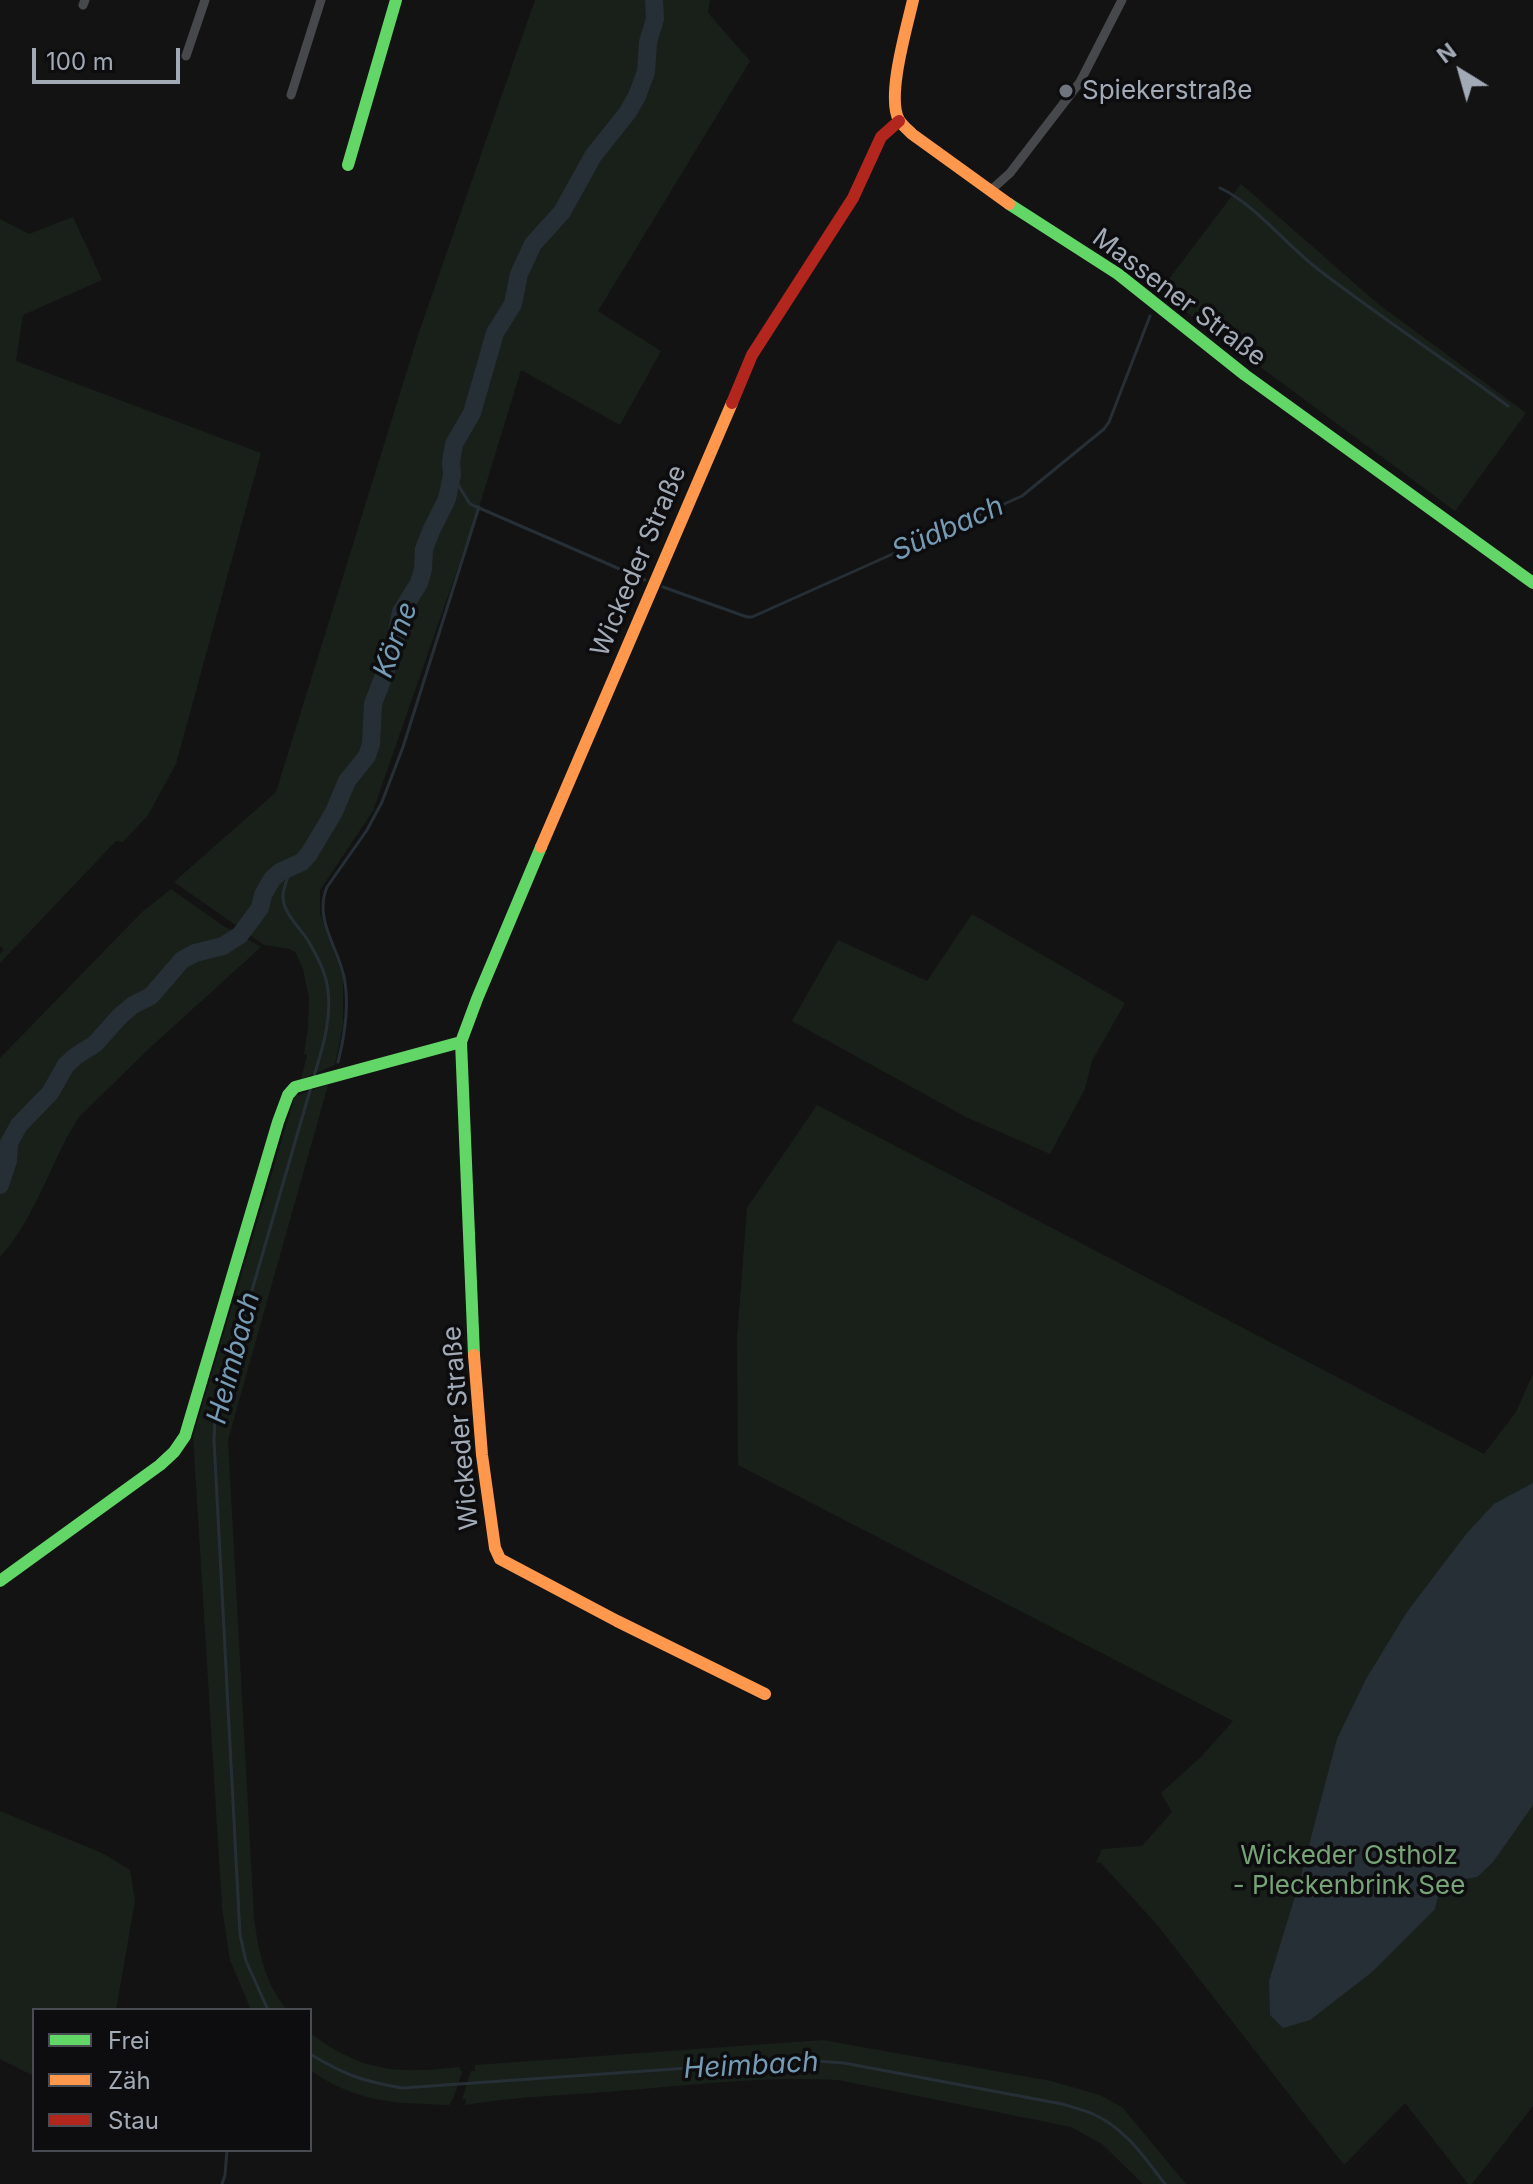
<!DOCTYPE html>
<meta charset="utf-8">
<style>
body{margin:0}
#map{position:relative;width:1533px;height:2184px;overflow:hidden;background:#131313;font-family:Inter,sans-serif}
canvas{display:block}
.legend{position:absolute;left:32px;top:2008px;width:280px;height:144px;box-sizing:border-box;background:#0d0d0f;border:2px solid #494c52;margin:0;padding:10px 14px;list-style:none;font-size:24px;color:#a2aab6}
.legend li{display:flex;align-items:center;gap:16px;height:40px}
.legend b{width:40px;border:2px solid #494c52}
.north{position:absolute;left:1421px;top:32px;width:80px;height:80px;-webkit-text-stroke:6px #0d0d0f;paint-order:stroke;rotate:323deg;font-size:22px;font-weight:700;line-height:32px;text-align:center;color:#a2aab6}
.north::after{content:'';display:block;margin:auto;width:28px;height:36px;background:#a2aab6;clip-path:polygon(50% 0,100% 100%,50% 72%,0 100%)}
.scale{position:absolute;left:32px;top:48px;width:148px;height:36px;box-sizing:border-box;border:4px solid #a2aab6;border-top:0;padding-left:10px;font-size:24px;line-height:28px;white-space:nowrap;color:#a2aab6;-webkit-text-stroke:6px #0d0d0f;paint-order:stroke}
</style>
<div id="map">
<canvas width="1533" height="2184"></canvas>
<ul class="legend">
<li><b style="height:10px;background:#63d668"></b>Frei</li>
<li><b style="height:10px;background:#ff974d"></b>Zäh</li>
<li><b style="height:10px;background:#b3261e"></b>Stau</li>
</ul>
<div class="north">N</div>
<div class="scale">100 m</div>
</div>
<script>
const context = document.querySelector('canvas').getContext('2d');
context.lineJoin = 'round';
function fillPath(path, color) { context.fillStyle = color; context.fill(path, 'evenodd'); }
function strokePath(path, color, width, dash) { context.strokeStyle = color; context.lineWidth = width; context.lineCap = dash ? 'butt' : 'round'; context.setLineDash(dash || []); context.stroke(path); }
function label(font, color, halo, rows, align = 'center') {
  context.font = font + ' Inter,sans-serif'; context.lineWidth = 7; context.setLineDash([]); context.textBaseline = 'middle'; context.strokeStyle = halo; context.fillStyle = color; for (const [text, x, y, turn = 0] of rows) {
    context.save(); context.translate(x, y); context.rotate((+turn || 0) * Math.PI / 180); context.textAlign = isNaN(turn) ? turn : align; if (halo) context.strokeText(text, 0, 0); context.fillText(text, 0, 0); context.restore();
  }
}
const green = new Path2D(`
 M 535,0 L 710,0 L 708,13 L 750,61 L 598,311 L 661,351 L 620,425 L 521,370 L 479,507 L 373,811 L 320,890 L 320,913 L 343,978 L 343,1025 L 335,1065 L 301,1079 L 307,1055 L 304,1054 L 308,1028 L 309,998 L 303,969 L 296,953 L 290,949 L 264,945 L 174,882 L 276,792 L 419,332 Z
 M 1241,184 L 1377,303 L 1526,413 L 1455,511 L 1159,292 Z
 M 73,217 L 102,280 L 23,315 L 16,361 L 261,453 L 176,764 L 148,815 L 123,842 L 116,841 L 0,963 L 0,954 L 4,950 L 0,946 L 0,219 L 29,234 Z
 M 171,889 L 222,925 L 261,947 L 153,1045 L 79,1117 C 50,1162 37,1216 0,1257 L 0,1058 L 142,912 Z
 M 972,914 L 1125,1003 L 1092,1061 L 1085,1089 L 1050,1154 L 966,1117 L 792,1021 L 838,940 L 927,981 Z
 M 328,1085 L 228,1440 L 254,1917 C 258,1950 265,1984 287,2010 L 251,2010 L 230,1960 L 222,1907 L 193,1436 L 295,1096 Z
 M 817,1105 L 1484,1454 L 1516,1412 L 1533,1374 L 1533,2106 L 1472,2184 L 1468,2184 L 1405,2103 L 1344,2165 L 1158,1926 L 1101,1863 L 1096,1862 L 1102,1849 L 1142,1846 L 1172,1812 L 1161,1793 L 1201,1757 L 1233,1721 L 738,1465 L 737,1338 L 747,1208 Z
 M 0,1811 L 102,1853 L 130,1870 L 135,1901 L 116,2010 L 34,2010 L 34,2076 L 0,2059 Z
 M 310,2033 C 363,2072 395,2074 459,2067 L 462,2072 L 453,2099 L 449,2105 C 394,2103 357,2103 310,2070 Z
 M 823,2040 L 1051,2081 L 1100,2095 L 1122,2107 L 1186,2184 L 1143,2184 L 1102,2144 L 1071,2127 L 838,2080 C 769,2076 699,2084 630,2090 C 575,2095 519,2096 465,2105 L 466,2099 L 462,2099 L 471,2071 L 475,2071 L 475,2065 Z`);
const water = new Path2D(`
 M 1533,1483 L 1533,1805 L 1493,1862 L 1477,1877 L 1445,1882 L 1440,1887 L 1435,1909 L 1372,1972 L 1310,2020 L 1283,2028 L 1270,2015 L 1269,1981 L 1298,1887 L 1337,1739 L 1366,1679 L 1407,1612 L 1467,1533 L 1494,1504 Z`);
const stream = new Path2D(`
 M 1220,188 C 1255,204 1287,246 1319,270 C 1380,317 1446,360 1508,406
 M 452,475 L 470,504 L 645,580
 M 663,587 L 747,617 L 752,617 L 1022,496 L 1104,429 L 1109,422 L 1150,316
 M 292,866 C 289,876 283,887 283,896 C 282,911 299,927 307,939 C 315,952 324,969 327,984 C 333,1015 323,1047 314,1076
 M 338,1062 C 345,1035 349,1009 345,982 C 340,949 313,921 327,887 L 367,830 L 382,802 L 403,747 L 479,507
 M 268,2010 L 246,1961 L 240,1935 L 214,1440 L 215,1418 L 311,1087
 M 310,2054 C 345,2075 362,2081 402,2088 L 803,2060 L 844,2063 L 1062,2104 C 1072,2107 1083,2110 1093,2114 C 1125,2128 1144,2157 1165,2184
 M 222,2184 L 225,2175 L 227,2150`);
const river = new Path2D(`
 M 0,1185 L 8,1161 L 9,1143 L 19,1125 L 50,1093 L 66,1065 L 76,1056 L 95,1044 L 120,1016 L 133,1005 L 151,996 L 182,960 L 195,953 L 223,946 L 240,935 L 260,908 L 263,895 L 272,879 L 280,872 L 302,862 L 309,854 L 334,812 L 347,781 L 367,756 L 371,744 L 373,704 L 393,652 L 401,612 L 419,583 L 423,569 L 424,549 L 431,531 L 447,499 L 452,475 L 451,462 L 454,444 L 472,413 L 495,333 L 513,304 L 519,274 L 533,244 L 562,212 L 593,156 L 628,112 L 637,96 L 646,72 L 648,42 L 655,19 L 654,0`);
const street = new Path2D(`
 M 83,5 L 85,0
 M 186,56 L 205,0
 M 291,95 L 321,0
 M 990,191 L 1010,173 L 1080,82 L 1122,0`);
const fast = new Path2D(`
 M 348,165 L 396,0
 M 1009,204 L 1118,274 L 1245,375 L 1533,583
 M 474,1355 L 461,1042 L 477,999 L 541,847
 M 0,1581 L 160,1465 L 174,1452 L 185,1436 L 278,1122 L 288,1095 L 295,1087 L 461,1042`);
const slow = new Path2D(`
 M 913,0 C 907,27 886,97 899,120 C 902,125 908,130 912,134 L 1009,204
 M 541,847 L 732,403
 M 474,1355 L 482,1455 L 495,1548 L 500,1559 L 617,1621 L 765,1694`);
const jam = new Path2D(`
 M 732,403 L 752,355 L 853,198 L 881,137 L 899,121`);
const markers = [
 [1066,91,8,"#70757d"]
];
const poiNames = [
 ["Spiekerstraße",1082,91]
];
const streetNames = [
 ["Massener Straße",1179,298,37],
 ["Wickeder Straße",639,561,-67],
 ["Wickeder Straße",461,1428,-95]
];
const parkNames = [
 ["Wickeder Ostholz",1349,1856],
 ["- Pleckenbrink See",1349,1886]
];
const waterNames = [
 ["Südbach",948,529,-24],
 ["Körne",396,640,-70],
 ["Heimbach",234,1358,-75],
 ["Heimbach",751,2066,-3]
];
fillPath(green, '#19201a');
fillPath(water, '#262f36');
strokePath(stream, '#262f36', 3);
strokePath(river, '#262f36', 18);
strokePath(street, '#47484c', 9);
strokePath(fast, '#63d668', 12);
strokePath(slow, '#ff974d', 12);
strokePath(jam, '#b3261e', 12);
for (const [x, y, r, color] of markers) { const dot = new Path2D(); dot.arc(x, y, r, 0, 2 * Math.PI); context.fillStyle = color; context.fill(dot); strokePath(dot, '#0d0d0f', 3); }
label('26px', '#a2aab6', '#0d0d0f', poiNames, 'left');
label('26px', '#a2aab6', '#0d0d0f', streetNames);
label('26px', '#78a378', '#0d0d0f', parkNames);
label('italic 28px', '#769bb5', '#0d0d0f', waterNames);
</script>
